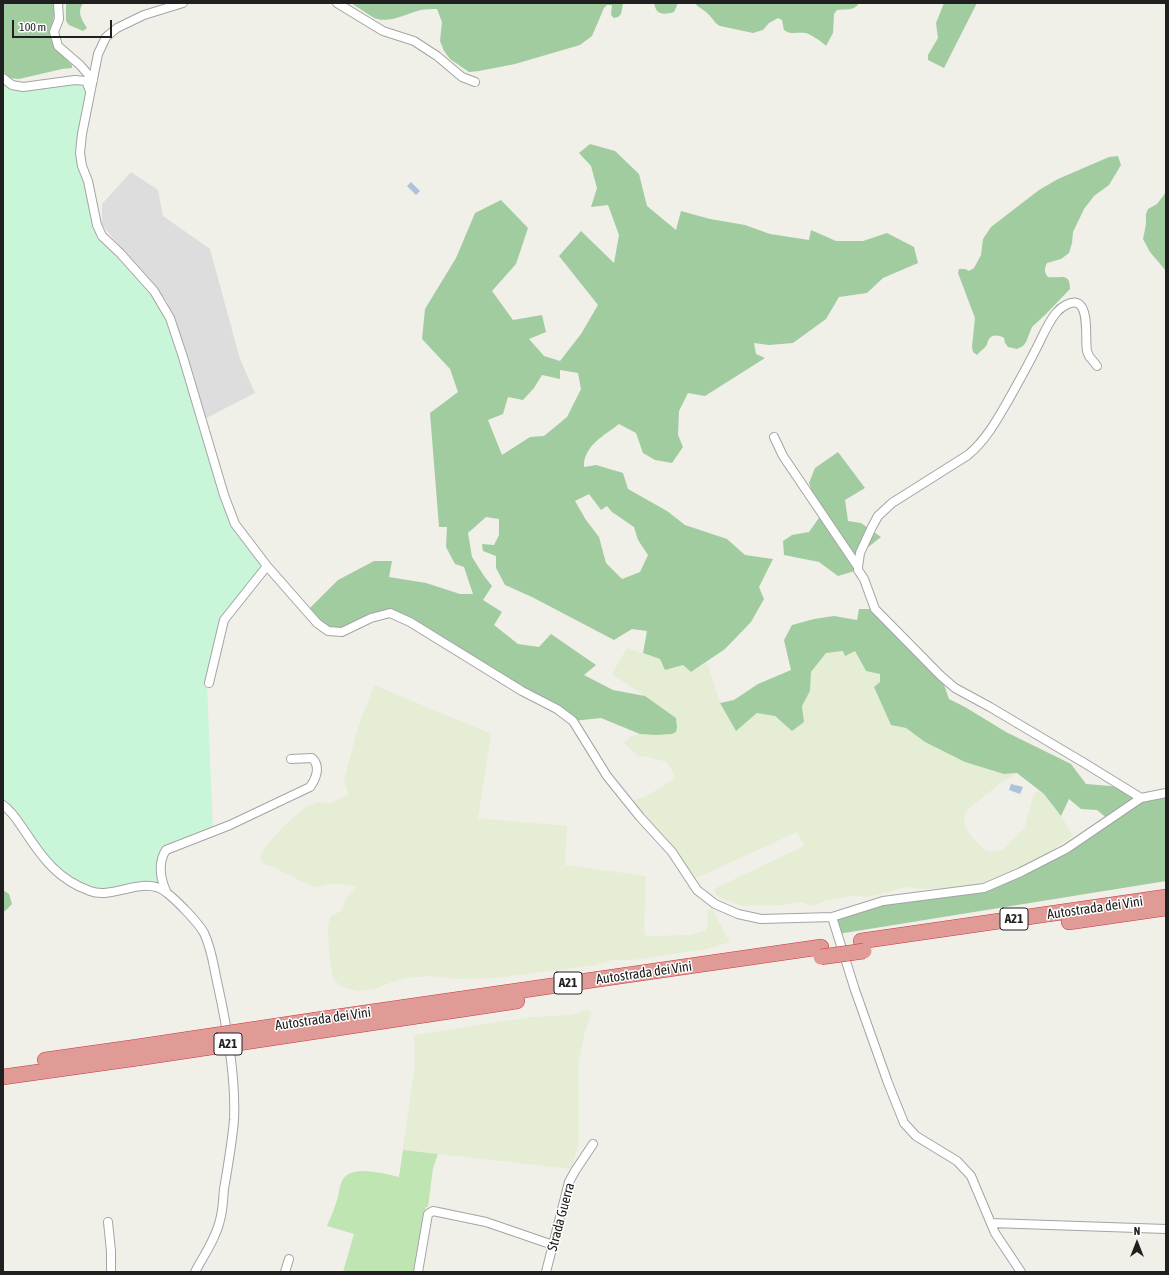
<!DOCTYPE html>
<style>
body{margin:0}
#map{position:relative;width:1169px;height:1275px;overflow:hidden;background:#f0efe8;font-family:"Asap Condensed",sans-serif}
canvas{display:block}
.frame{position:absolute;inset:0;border:4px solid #202020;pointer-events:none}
.north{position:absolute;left:1117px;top:1223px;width:40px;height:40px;-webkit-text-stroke:3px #fff;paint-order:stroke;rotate:0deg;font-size:11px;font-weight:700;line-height:16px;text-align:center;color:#202020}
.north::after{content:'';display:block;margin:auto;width:14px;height:18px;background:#202020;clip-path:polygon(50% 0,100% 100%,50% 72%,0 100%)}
.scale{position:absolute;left:12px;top:20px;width:100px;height:18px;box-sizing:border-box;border:2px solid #202020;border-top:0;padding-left:5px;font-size:12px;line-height:14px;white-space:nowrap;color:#202020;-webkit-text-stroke:3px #fff;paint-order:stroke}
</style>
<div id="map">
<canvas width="1169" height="1275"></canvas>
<div class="frame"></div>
<div class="north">N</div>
<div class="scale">100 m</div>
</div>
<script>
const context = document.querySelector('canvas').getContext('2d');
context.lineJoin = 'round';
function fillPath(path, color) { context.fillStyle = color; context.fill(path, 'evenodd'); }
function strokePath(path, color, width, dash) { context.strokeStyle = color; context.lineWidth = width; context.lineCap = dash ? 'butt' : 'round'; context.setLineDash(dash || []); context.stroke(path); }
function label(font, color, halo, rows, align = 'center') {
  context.font = font + ' "Asap Condensed",sans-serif'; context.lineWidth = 3; context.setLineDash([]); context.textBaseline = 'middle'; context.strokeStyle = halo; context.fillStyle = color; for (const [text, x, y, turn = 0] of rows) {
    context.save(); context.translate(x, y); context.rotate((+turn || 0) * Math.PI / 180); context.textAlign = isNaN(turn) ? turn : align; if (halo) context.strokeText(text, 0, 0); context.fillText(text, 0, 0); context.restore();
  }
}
const residential = new Path2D(`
 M 131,172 L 158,190 L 163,216 L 210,249 L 240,359 L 255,393 L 183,430 L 136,338 L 168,303 L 102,225 L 102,204 Z`);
const farmland = new Path2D(`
 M 627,648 L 660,659 L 665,670 L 683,665 L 692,672 L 707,662 L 720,703 L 736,730 L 757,713 L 775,716 L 792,731 L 804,722 L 802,706 L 810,691 L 811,672 L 826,653 L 855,651 L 866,671 L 880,673 L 880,682 L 891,725 L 906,728 L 925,742 L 1004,774 L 1017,773 L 1002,782 L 967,810 L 964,820 L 965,825 L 970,835 L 985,850 L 991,852 L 1002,850 L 1024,829 L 1034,794 L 1037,791 L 1044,794 L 1061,816 L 1073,836 L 1031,864 L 998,879 L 981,884 L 953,887 L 925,889 L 905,887 L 890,892 L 866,897 L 856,895 L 825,901 L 811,906 L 802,902 L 797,902 L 783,905 L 743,906 L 718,897 L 714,889 L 804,846 L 797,832 L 696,878 L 662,835 L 632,801 L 647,796 L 669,782 L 673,779 L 674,774 L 667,762 L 648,757 L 638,756 L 624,743 L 630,737 L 640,734 L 656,735 L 672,734 L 676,732 L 677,727 L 676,718 L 612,674 Z
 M 374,685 L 491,734 L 478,818 L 567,826 L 565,865 L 646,876 L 644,933 L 647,936 L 652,936 L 690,935 L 705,931 L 708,924 L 707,911 L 711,908 L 730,942 L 707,949 L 632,960 L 613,960 L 595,965 L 496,978 L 457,979 L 430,976 L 408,978 L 395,981 L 377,988 L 358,991 L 342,987 L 333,979 L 329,953 L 328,927 L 330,917 L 341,911 L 347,897 L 357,887 L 334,883 L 317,887 L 299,880 L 273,867 L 265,865 L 260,858 L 265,847 L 287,823 L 305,808 L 309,805 L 320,802 L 330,803 L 334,802 L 348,794 L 344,780 L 358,727 Z
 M 587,1010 L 590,1011 L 591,1014 L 584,1035 L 578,1066 L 579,1099 L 579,1140 L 572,1169 L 403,1150 L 415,1063 L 414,1035 L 532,1017 L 573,1015 L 581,1011 Z`);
const grass = new Path2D(`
 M 403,1150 L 438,1154 L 433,1168 L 428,1207 L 426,1207 L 416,1272 L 343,1272 L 354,1234 L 327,1226 C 331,1217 335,1207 338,1197 C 339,1191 340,1184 343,1179 C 353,1164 385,1174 399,1177 Z`);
const forest = new Path2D(`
 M 3,3 L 54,3 C 56,10 54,15 53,22 C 49,46 56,49 72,65 L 72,68 L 62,69 L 19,79 L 9,78 L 3,71 Z
 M 66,3 L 83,3 C 77,12 81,19 87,28 L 83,31 L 69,25 L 66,21 Z
 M 351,3 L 624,3 L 623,4 L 621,14 L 618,17 L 614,18 L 611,15 L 612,5 L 607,5 L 604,8 L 592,36 L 580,45 L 515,64 L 479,71 L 469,72 L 450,59 L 444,51 L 440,41 L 442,22 L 437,9 C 432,9 426,9 421,10 C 405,14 390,24 374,18 Z
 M 654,3 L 678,3 L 674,12 C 663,15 656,15 654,3 Z
 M 695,3 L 859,3 C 855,11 845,9 837,10 L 834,14 L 833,33 L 826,46 C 824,43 809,33 805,33 C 797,32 790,35 784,30 L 782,20 L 778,18 L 769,23 L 763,30 L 753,33 L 720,26 C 714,23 713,18 708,14 C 704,9 698,8 695,3 Z
 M 944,3 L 977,3 L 944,68 L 928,60 L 928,55 L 938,38 L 936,23 Z
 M 590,144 L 615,151 L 639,174 L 647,206 L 676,230 L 681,211 L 710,219 L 745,225 L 770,234 L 809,240 L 811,230 L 836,241 L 863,241 L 887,233 L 914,247 L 918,263 L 883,278 L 867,293 L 839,297 L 826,319 L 793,343 L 769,345 L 754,343 L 756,354 L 765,358 L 705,396 L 688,393 L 679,411 L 678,435 L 683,447 L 672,463 L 655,460 L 643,453 L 636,433 L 619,424 C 605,435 583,446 584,467 L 596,465 L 623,473 L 628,489 L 667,511 L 685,525 L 727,539 L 745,555 L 773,559 L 759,587 L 764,599 L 751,622 L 725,649 L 691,672 L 683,665 L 665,670 L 660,659 L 643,653 L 647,631 L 632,629 L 614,640 L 532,597 L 505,585 L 496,568 L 496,556 L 483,551 L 482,544 L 494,545 L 499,535 L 499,519 L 486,517 L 468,533 L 472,557 L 484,576 L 492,586 L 483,600 L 502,612 L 494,625 L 518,644 L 539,647 L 551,634 L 596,665 L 584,675 L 613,690 L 645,696 L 676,718 L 677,727 L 676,732 L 672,734 L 656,735 L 640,734 L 601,718 L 573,721 L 390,613 L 359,624 L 328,631 L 307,611 L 338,580 L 374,561 L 392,561 L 389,577 L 426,583 L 460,594 L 473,594 L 464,567 L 455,564 L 446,547 L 447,527 L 439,527 L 430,413 L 458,392 L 450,369 L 422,339 L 425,309 L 456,258 L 475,213 L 501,200 L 528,228 L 516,264 L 492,291 L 513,320 L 542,315 L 546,332 L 529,339 L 544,356 L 560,361 L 581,334 L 598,305 L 559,256 L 581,231 L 614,263 L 619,235 L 608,205 L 591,207 L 597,188 L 591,166 L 579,153 ZM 560,370 L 578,373 L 581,389 L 567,417 L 544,436 L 530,437 L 502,455 L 488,420 L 503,414 L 508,397 L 523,400 L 534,388 L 542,375 L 560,379 ZM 589,494 L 601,510 L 607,506 L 612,512 L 634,527 L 638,540 L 648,555 L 640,572 L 622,579 L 606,563 L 599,537 L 586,520 L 575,501 Z
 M 1118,156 L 1121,165 L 1109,185 L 1094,196 L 1084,209 L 1073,232 L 1072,243 L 1069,253 L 1061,259 L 1047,263 C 1044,269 1044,272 1048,277 C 1060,279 1070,271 1070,289 L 1046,314 L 1032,327 L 1026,342 L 1023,346 L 1017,349 L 1008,347 L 1005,343 L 1004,338 C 1000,335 992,334 989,339 C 987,341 988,344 986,346 C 984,349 979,352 977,355 L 973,352 L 972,347 L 975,318 L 958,273 L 959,269 L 965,269 L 969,271 L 974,268 L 981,255 L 983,239 L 991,227 L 1039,190 L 1058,179 L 1109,157 Z
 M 1166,192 L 1166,271 L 1150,252 L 1143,239 L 1146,224 L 1146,214 L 1148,209 L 1157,204 Z
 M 838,452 L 865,488 L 845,500 L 848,521 L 861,523 L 881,537 L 857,556 L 858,570 L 838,576 L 819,562 L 784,555 L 783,541 L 792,535 L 809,532 L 821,515 L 809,483 L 815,468 Z
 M 859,609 L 875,609 L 941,676 L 949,699 L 965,707 L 1006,732 L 1071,764 L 1086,784 L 1122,787 L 1141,798 L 1166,793 L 1166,881 L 838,934 L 832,917 L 883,901 L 984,888 L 1066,849 L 1109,820 L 1097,810 L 1081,809 L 1069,799 L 1061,816 L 1044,794 L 1017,773 L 1004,774 L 965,762 L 925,742 L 906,728 L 891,725 L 874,687 L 880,682 L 880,674 L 866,671 L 855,651 L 845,656 L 843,651 L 826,653 L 811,672 L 810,691 L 802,706 L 804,722 L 792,731 L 775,716 L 757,713 L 736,731 L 720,703 L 734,700 L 758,684 L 791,670 L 784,640 L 792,625 L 814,619 L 834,616 L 857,620 Z
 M 3,890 L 9,894 L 12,904 L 5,911 L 3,911 Z`);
const park = new Path2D(`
 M 3,78 L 12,85 L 86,81 L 90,91 L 80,153 L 97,225 L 154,291 L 170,318 L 235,524 L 267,566 L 224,620 L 207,687 L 213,830 L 165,848 L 159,882 L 154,886 L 99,893 L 68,881 L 3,805 Z`);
const water = new Path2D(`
 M 411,182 L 420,191 L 416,195 L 407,186 Z
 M 1011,784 L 1023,787 L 1020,794 L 1009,790 Z`);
const street = new Path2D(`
 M 58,3 L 59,19 L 54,32 L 58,46 L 80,65 L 93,80
 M 183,3 L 144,15 L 117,28 L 106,37 L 98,54 L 82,134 L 80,153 L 82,166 L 88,181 L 97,225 L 102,236 L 120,253 L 154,291 L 170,318 L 183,357 L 224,495 L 235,524 L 267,566 L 317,623 L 328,631 L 342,632 L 371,618 L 390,613 L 410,622 L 522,691 L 557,709 L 573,721 L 607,776 L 640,817 L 672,852 L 697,890 L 715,904 L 738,914 L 761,919 L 832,917 L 883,901 L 984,888 L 1021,872 L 1066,849 L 1141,798 L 1166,793
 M 337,3 L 383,31 L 414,41 L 437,56 L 462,77 L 475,82
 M 3,78 L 12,85 L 23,87 L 75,80 L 86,81 L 90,91
 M 1097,366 L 1089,356 L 1087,351 C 1085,339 1089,311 1079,304 C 1072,299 1060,308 1056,313 C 1047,324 1042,338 1035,351 C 1027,367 1018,383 1009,399 C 997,420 986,440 968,455 L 892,503 L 878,516 L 872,527 L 860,553 L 858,567 L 858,570 L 864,579 L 875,609 L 941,676 L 955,688 L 990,707 L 1086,764 L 1141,798
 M 774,437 L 783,456 L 858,567
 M 209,683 L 224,620 L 267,566
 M 3,805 C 13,812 19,823 26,833 C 43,859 59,880 90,891 C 114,900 145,874 167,893 C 177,901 198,922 204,933 C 212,949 214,969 218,986 C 227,1027 236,1078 234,1120 C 232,1143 228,1166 224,1189 C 223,1199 223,1210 220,1220 C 216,1238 204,1255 195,1272
 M 166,891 C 160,878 158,862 166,850 L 230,825 L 310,787 C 316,779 321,766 312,758 L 291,759
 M 832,917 L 855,990 L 888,1083 L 904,1123 L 916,1136 L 957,1161 L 971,1176 L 995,1233 L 1021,1272
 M 108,1222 L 111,1251 L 111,1272
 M 991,1223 L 1166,1229
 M 285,1272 L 289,1259
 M 418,1272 L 428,1214 L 433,1211 L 486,1222 L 553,1245
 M 546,1272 L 569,1182 L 575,1171 L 593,1144`);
const highway = new Path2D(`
 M 1069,922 L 1166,908
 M 861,941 L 1166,897
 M 316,1020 L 821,947
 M 318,1031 L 517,1001
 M 45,1060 L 137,1047
 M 3,1077 L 138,1058`);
const highwayBridge = new Path2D(`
 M 821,957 L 864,951
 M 137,1047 L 316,1020
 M 138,1058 L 318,1031`);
const shields = [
 [1014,919,28],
 [568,983,28],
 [228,1044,28]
];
const shieldNames = [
 ["A21",1014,919],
 ["A21",568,983],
 ["A21",228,1044]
];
const streetNames = [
 ["Autostrada dei Vini",1095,908,-8],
 ["Autostrada dei Vini",644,973,-8],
 ["Autostrada dei Vini",323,1019,-8],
 ["Strada Guerra",561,1217,-75]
];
fillPath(residential, '#dedddd');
fillPath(farmland, '#e5edd5');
fillPath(grass, '#bee5b2');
fillPath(forest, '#a1cca0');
fillPath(park, '#c9f5d8');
fillPath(water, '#acc3da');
strokePath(street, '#a4a4a4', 10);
strokePath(highway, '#cd3542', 16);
strokePath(street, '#fff', 8);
strokePath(highway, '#e09b96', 15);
strokePath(highwayBridge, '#cd3542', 16, []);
strokePath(highwayBridge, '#e09b96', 15);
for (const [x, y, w] of shields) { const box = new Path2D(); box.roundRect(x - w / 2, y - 11, w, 22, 3); context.fillStyle = '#fff'; context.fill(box); strokePath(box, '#202020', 1); }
label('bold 13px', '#202020', null, shieldNames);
label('14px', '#202020', '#fff', streetNames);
</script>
